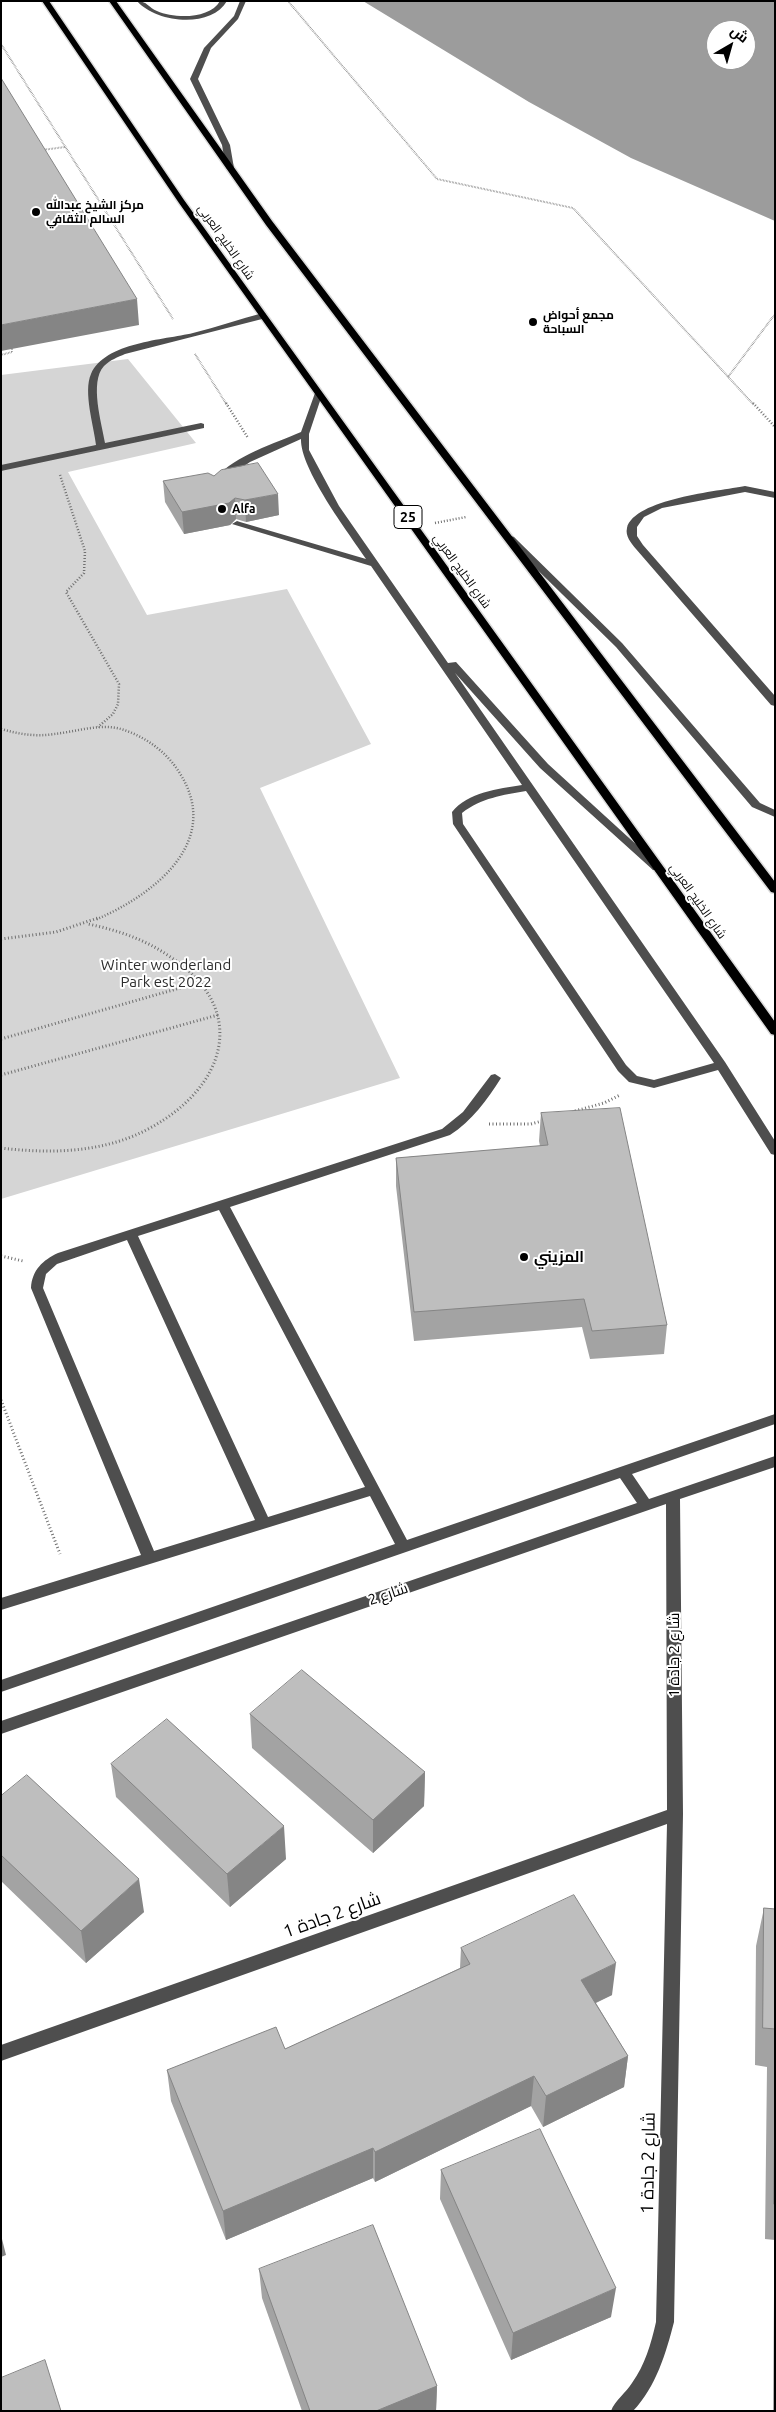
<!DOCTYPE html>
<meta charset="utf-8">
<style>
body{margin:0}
#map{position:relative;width:776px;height:2412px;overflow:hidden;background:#fff;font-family:Ubuntu,Cairo,sans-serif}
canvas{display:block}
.frame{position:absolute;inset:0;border:2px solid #000;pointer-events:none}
.north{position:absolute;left:706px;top:20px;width:50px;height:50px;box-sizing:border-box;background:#fff;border:1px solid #999;border-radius:50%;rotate:38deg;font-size:14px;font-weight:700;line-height:20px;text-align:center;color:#000}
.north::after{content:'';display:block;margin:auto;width:18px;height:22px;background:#000;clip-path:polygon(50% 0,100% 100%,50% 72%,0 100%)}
</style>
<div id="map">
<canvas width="776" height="2412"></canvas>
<div class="frame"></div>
<div class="north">ش</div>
</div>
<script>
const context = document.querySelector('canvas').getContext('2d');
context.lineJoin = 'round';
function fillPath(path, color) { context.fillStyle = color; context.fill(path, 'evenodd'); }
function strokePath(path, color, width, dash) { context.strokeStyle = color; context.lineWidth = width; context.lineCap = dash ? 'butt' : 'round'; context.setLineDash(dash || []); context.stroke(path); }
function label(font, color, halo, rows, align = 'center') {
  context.font = font + ' Ubuntu,Cairo,sans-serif'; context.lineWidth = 4; context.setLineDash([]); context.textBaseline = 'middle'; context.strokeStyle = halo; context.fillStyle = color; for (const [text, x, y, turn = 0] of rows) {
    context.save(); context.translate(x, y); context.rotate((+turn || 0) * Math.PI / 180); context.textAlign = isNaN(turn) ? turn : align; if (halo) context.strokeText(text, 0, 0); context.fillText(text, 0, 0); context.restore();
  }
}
const green = new Path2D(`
 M 128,359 L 196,443 L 68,472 L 147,615 L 287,589 L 371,744 L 260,788 L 400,1078 L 1,1199 L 1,375 Z`);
const water = new Path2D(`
 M 363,1 L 775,1 L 775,221 L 631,158 L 529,102 ZM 716,30 L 746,30 L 746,60 L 716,60 Z`);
const pathFar2 = new Path2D(`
 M 288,1 L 437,179 L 573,208 L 754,405
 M 1,44 L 173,319
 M 42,150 L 65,147
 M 195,354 L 227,405
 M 1,355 L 12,352 L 12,346
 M 728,377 L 775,314`);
const pathFar1 = new Path2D(`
 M 226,403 L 248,438
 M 753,403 L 775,427
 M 60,475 L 85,551 L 84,573 L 66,592 L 119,684 L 118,704 L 113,714 L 98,727
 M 435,523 L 466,517
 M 1,729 C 19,734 35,737 54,734 C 75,732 100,723 121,729 C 144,736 166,751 179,772 C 224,841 154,895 95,920`);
const path = new Path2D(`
 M 1,939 L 56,932 L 98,918
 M 1,1039 L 201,982
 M 1,1075 L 218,1015
 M 575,1111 L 604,1103 L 620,1095
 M 489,1124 L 531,1124 L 542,1121
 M 1,1148 C 50,1154 105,1153 150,1128 C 226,1087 251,1009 169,956 C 144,939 117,930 88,924
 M 1,1256 L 23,1261
 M 1,1400 L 60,1554`);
const minor = new Path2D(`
 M 137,1 C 147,1 149,8 157,11 C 175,19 210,19 220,1 L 227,1 C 211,29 156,23 137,1 Z
 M 240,1 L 246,1 L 238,19 L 211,48 L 198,79 L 230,145 L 234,168 L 230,170 L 226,168 L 222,145 L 190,79 L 204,48 L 234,16 Z
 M 263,313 L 266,314 L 266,318 L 125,354 C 118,357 110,360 104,366 C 89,382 102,424 105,443 L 201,423 L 204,424 L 204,428 L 1,471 L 1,465 L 96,445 C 94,426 83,392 91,374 C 105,342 164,340 193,333 C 217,327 240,319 263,313 Z
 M 315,393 L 322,395 L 309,434 L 309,450 L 339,506 L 448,663 L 456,662 L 548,764 L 662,868 L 661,870 L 653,870 L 540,768 L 455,673 L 725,1062 L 775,1141 L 775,1155 L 771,1154 L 718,1070 L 654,1088 L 629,1082 L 618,1071 L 453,824 L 452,812 C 468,792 498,789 522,785 L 371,566 L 232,524 L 237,521 L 240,522 L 366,559 C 348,532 300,469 301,439 L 250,462 L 225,479 L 217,477 C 234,456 276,443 301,432 ZM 526,791 L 714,1063 L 654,1080 L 637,1076 L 626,1065 L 463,824 L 462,813 C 481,798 503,795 526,791 Z
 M 745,486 L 775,492 L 775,498 L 745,492 L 662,508 L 644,517 L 637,527 L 637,536 L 643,545 L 775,696 L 775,706 L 771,705 L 636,549 C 631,543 625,536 627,528 C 634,499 719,491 745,486 Z
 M 511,536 L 514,537 L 622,643 L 760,803 L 775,810 L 775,817 L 752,807 L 616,647 L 508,541 L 508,537 Z
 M 495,1074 L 501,1078 C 487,1100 472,1121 450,1135 L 230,1207 L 407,1540 L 775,1414 L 775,1424 L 632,1474 L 649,1499 L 775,1456 L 775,1467 L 680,1499 L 683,1814 L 674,2322 C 666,2353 656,2387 633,2411 L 611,2411 C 615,2400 626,2393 632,2383 C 645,2365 651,2344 656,2322 L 667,1824 L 1,2061 L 1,2045 L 667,1810 L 666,1504 L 1,1734 L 1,1721 L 637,1503 L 620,1478 L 1,1692 L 1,1680 L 395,1544 L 370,1496 L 1,1610 L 1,1598 L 141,1555 L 31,1288 C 32,1270 43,1260 58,1253 L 442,1129 L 463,1112 L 491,1075 ZM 219,1210 L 365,1487 L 268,1517 L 138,1236 ZM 127,1240 L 255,1520 L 154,1551 L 43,1288 L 46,1274 L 57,1264 Z`);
const major = new Path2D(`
 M 42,1 L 49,1 L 184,200 L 775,1022 L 775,1035 L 771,1034 L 179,203 Z
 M 109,1 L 116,1 L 272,221 L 775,882 L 775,893 L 771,892 L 266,225 Z`);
const wall = new Path2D(`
 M 214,476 L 279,515 L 246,522 L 236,519 L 230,525 L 184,534 L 165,502 L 163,481 Z
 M 541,1113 L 667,1325 L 664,1354 L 590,1359 L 582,1327 L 414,1341 L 396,1186 L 396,1158 L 540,1146 L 539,1141 Z
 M 250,1714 L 425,1772 L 424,1806 L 373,1853 L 252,1748 Z
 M 111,1764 L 286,1859 L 230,1907 L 116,1797 Z
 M 1,1796 L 144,1912 L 86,1963 L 1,1881 Z
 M 764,1908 L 775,1909 L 775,2240 L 765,2239 L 767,2067 L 755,2065 L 756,1946 Z
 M 461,1948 L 612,1995 L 596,2003 L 628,2056 L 624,2087 L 543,2127 L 531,2106 L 375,2182 L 373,2178 L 226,2240 L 171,2101 L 167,2070 L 285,2049 L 460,1968 Z
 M 441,2170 L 611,2317 L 511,2360 L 440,2199 Z
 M 259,2269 L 437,2386 L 436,2411 L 302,2411 L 262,2298 Z
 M 775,2291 L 775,2411 L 773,2411 L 774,2293 Z`);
const shadedWall = new Path2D(`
 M 137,299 L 139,325 L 1,351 L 1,325 Z
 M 278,494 L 279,515 L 246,522 L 245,500 Z
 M 235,498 L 236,519 L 230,525 L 184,534 L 182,512 Z
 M 425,1772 L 424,1806 L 373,1853 L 373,1820 Z
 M 284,1826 L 286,1859 L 230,1907 L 227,1874 Z
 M 139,1879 L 144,1912 L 86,1963 L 81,1931 Z
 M 616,1963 L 612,1995 L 578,2011 L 581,1980 Z
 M 628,2056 L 624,2087 L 543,2127 L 546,2096 Z
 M 534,2076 L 531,2106 L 375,2182 L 375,2152 Z
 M 373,2148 L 373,2178 L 226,2240 L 223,2211 Z
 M 1,2235 L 6,2255 L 1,2257 Z
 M 616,2288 L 611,2317 L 511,2360 L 513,2333 Z
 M 437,2386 L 436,2411 L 376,2411 Z`);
const building = new Path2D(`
 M 1,78 L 137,299 L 1,325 Z
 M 258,463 L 278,494 L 245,500 L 235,498 L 229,503 L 182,512 L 163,481 L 208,473 L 214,476 L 221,470 Z
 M 620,1108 L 667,1325 L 592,1331 L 584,1299 L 414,1312 L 396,1158 L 548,1145 L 541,1113 Z
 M 302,1670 L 425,1772 L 373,1820 L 250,1714 Z
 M 167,1719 L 284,1826 L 227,1874 L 111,1764 Z
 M 27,1775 L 139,1879 L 81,1931 L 1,1855 L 1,1796 Z
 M 574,1895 L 616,1963 L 581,1980 L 628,2056 L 546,2096 L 534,2076 L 375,2152 L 373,2148 L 223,2211 L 167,2070 L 276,2027 L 285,2049 L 470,1964 L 461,1948 Z
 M 764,1908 L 775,1909 L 775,2029 L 763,2028 Z
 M 775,2110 L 775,2204 L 774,2204 Z
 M 540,2129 L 616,2288 L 513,2333 L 441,2170 Z
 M 373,2225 L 437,2386 L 376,2411 L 310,2411 L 259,2269 Z
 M 45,2360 L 61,2411 L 1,2411 L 1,2378 Z`);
const markers = [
 [36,212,5,"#000"],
 [533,322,5,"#000"],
 [222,509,5,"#000"],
 [524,1257,5,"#000"]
];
const farPoinames = [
 ["مركز الشيخ عبدالله",46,205],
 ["السالم الثقافي",46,219],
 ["مجمع أحواض",543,315],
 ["السباحة",543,329],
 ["Alfa",232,509]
];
const farStreetnames = [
 ["شارع الخليج العربي",226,242,55],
 ["شارع الخليج العربي",462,571,54],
 ["شارع الخليج العربي",698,901,55]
];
const shields = [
 [408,517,28]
];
const shieldNames = [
 ["25",408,517]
];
const parkNames = [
 ["Winter wonderland",166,965],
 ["Park est 2022",166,982]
];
const poiNames = [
 ["المزيني",534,1257]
];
const streetNames = [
 ["شارع 2",388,1594,-19],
 ["شارع 2 جادة 1",674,1655,-90]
];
const nearStreetnames = [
 ["شارع 2 جادة 1",332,1915,-20],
 ["شارع 2 جادة 1",648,2163,-89]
];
fillPath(green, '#d5d5d5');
fillPath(water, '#9c9c9c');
strokePath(major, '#dbdbdb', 3);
strokePath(pathFar2, '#707070', 2, [0.5, 1]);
strokePath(pathFar1, '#707070', 2.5, [1, 2]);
strokePath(path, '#707070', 3, [1, 2.5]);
fillPath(minor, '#4e4e4e');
fillPath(major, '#000');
fillPath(wall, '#a3a3a3');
fillPath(shadedWall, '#858585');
fillPath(building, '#bebebe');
strokePath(building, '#858585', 1);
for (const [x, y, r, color] of markers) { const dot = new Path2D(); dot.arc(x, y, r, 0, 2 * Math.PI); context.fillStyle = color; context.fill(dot); strokePath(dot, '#fff', 2); }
label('bold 12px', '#000', '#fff', farPoinames, 'left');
label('12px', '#000', '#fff', farStreetnames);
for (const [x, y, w] of shields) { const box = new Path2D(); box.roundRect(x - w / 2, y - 11.5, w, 23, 4); context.fillStyle = '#fff'; context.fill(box); strokePath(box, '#000', 1); }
label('bold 14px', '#000', null, shieldNames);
label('15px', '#2c2c2c', '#fff', parkNames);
label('bold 15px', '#000', '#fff', poiNames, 'left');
label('15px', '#000', '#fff', streetNames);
label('18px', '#000', '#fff', nearStreetnames);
</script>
